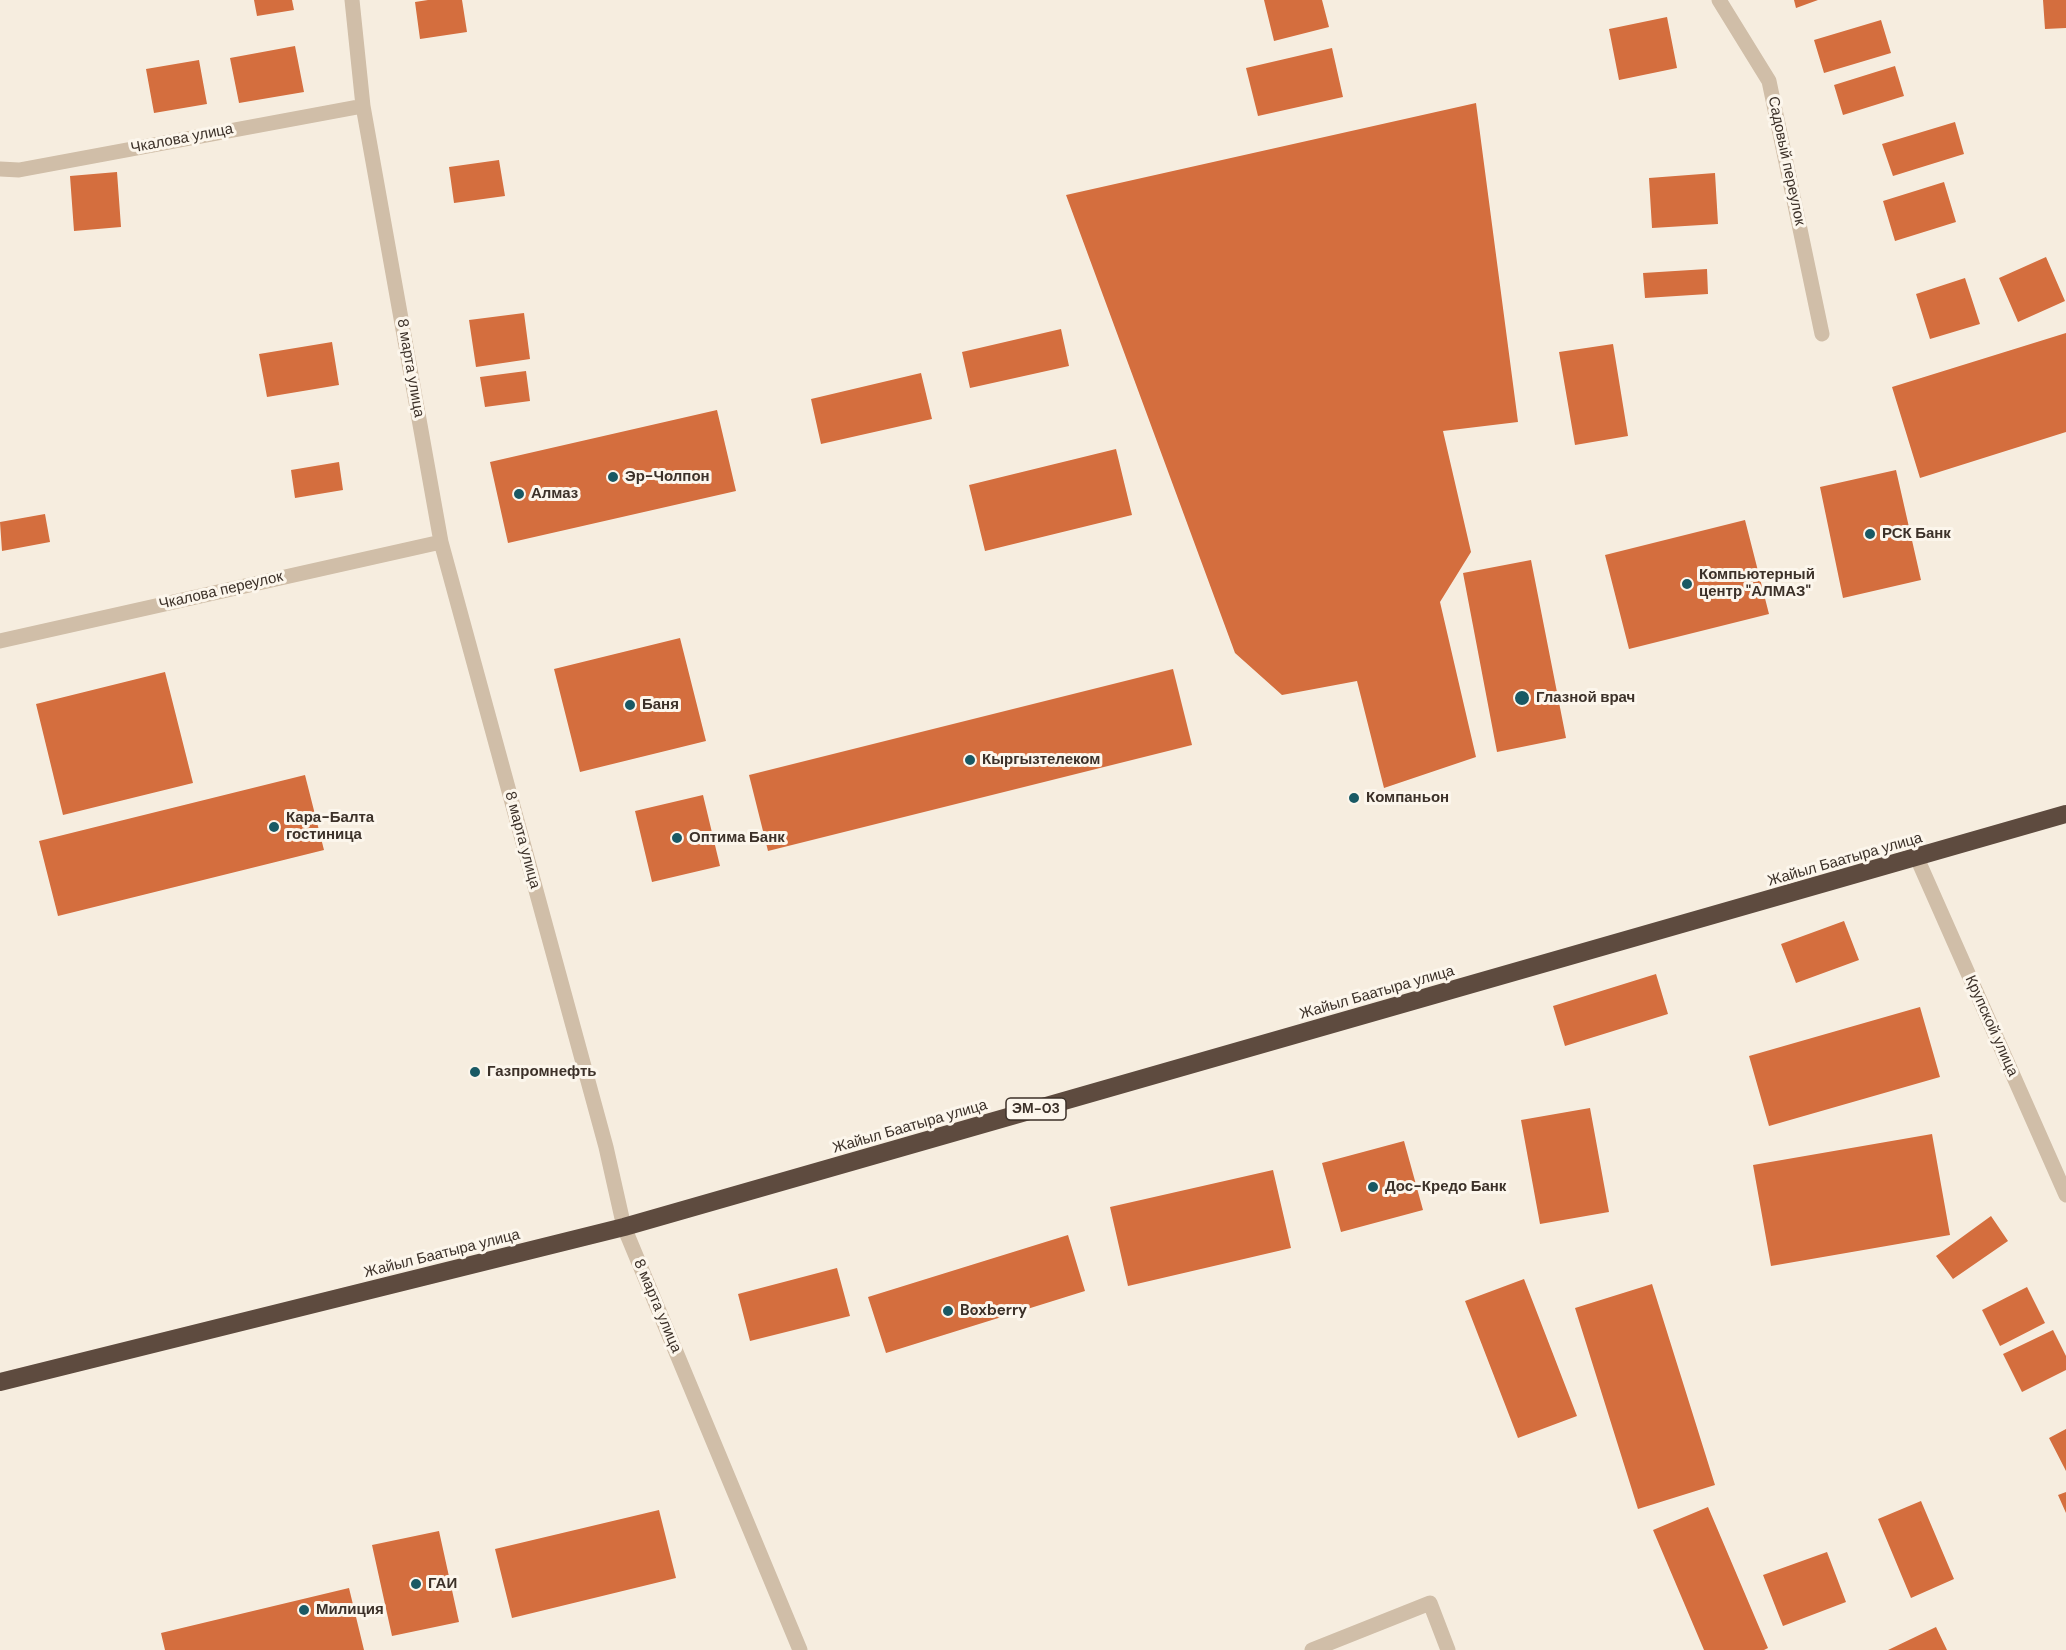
<!DOCTYPE html>
<meta charset="utf-8">
<style>
body{margin:0}
canvas{display:block;background:#f6eddf}
</style>
<canvas width="2066" height="1650"></canvas>
<script>
const context = document.querySelector('canvas').getContext('2d');
context.lineJoin = 'round';
function fillPath(path, color) { context.fillStyle = color; context.fill(path, 'evenodd'); }
function strokePath(path, color, width, dash) { context.strokeStyle = color; context.lineWidth = width; context.lineCap = dash ? 'butt' : 'round'; context.setLineDash(dash || []); context.stroke(path); }
function label(font, color, halo, rows, align = 'center') {
  context.font = font + ' "DM Sans",sans-serif'; context.lineWidth = 6; context.setLineDash([]); context.textBaseline = 'middle'; context.strokeStyle = halo; context.fillStyle = color; for (const [text, x, y, turn = 0] of rows) {
    context.save(); context.translate(x, y); context.rotate((+turn || 0) * Math.PI / 180); context.textAlign = isNaN(turn) ? turn : align; if (halo) context.strokeText(text, 0, 0); context.fillText(text, 0, 0); context.restore();
  }
}
const building = new Path2D(`
 M 254,0 L 292,0 L 294,10 L 257,16 Z
 M 428,0 L 462,0 L 467,32 L 420,39 L 415,2 Z
 M 1264,0 L 1322,0 L 1329,27 L 1274,41 Z
 M 1794,0 L 1818,0 L 1796,8 Z
 M 2043,0 L 2066,0 L 2066,28 L 2045,29 Z
 M 1667,17 L 1677,68 L 1619,80 L 1609,29 Z
 M 1881,20 L 1891,53 L 1824,73 L 1814,40 Z
 M 295,46 L 304,92 L 239,103 L 230,58 Z
 M 1332,48 L 1343,97 L 1258,116 L 1246,68 Z
 M 199,60 L 207,104 L 154,113 L 146,69 Z
 M 1895,66 L 1904,96 L 1843,115 L 1834,85 Z
 M 1476,103 L 1518,422 L 1443,431 L 1471,552 L 1440,602 L 1476,757 L 1384,788 L 1357,681 L 1282,695 L 1235,653 L 1066,195 Z
 M 1955,122 L 1964,154 L 1893,176 L 1882,144 Z
 M 499,160 L 505,196 L 454,203 L 449,167 Z
 M 117,172 L 121,227 L 74,231 L 70,176 Z
 M 1715,173 L 1718,224 L 1652,228 L 1649,178 Z
 M 1944,182 L 1956,222 L 1895,241 L 1883,201 Z
 M 2046,257 L 2065,301 L 2018,322 L 1999,278 Z
 M 1707,269 L 1708,294 L 1645,298 L 1643,273 Z
 M 1965,278 L 1980,324 L 1930,339 L 1916,294 Z
 M 524,313 L 530,359 L 476,367 L 469,320 Z
 M 1061,329 L 1069,366 L 970,388 L 962,352 Z
 M 2066,333 L 2066,432 L 1920,478 L 1892,387 Z
 M 332,342 L 339,385 L 267,397 L 259,354 Z
 M 1613,344 L 1628,436 L 1575,445 L 1559,352 Z
 M 526,371 L 530,401 L 485,407 L 480,377 Z
 M 921,373 L 932,419 L 821,444 L 811,399 Z
 M 717,410 L 736,491 L 508,543 L 490,462 Z
 M 1116,449 L 1132,515 L 985,551 L 969,485 Z
 M 339,462 L 343,490 L 295,498 L 291,470 Z
 M 1896,470 L 1921,580 L 1843,598 L 1820,487 Z
 M 45,514 L 50,542 L 2,551 L 0,522 Z
 M 1745,520 L 1769,614 L 1629,649 L 1605,555 Z
 M 1531,560 L 1566,738 L 1497,752 L 1463,573 Z
 M 680,638 L 706,741 L 580,772 L 554,669 Z
 M 1173,669 L 1192,745 L 768,851 L 749,775 Z
 M 165,672 L 193,783 L 63,815 L 36,704 Z
 M 305,775 L 324,850 L 58,916 L 39,841 Z
 M 703,795 L 720,866 L 652,882 L 635,811 Z
 M 1844,921 L 1859,960 L 1796,983 L 1781,944 Z
 M 1656,974 L 1668,1014 L 1565,1046 L 1553,1006 Z
 M 1920,1007 L 1940,1077 L 1769,1126 L 1749,1056 Z
 M 1590,1108 L 1609,1212 L 1540,1224 L 1521,1120 Z
 M 1932,1134 L 1950,1235 L 1771,1266 L 1753,1165 Z
 M 1404,1141 L 1423,1210 L 1341,1232 L 1322,1163 Z
 M 1273,1170 L 1291,1248 L 1128,1286 L 1110,1207 Z
 M 1991,1216 L 2008,1241 L 1953,1279 L 1936,1256 Z
 M 1068,1235 L 1085,1291 L 886,1353 L 868,1297 Z
 M 837,1268 L 850,1316 L 750,1341 L 738,1294 Z
 M 1524,1279 L 1577,1416 L 1518,1438 L 1465,1301 Z
 M 1652,1284 L 1715,1485 L 1638,1509 L 1575,1308 Z
 M 2027,1287 L 2045,1323 L 2000,1346 L 1982,1310 Z
 M 2053,1330 L 2066,1356 L 2066,1370 L 2022,1392 L 2003,1354 Z
 M 2066,1429 L 2066,1471 L 2049,1438 Z
 M 2066,1492 L 2066,1513 L 2058,1495 Z
 M 1921,1501 L 1954,1579 L 1911,1598 L 1878,1519 Z
 M 1708,1507 L 1768,1648 L 1764,1650 L 1704,1650 L 1653,1530 Z
 M 659,1510 L 676,1578 L 512,1618 L 495,1549 Z
 M 439,1531 L 459,1622 L 392,1636 L 372,1545 Z
 M 1827,1552 L 1846,1602 L 1783,1626 L 1763,1575 Z
 M 349,1588 L 364,1650 L 165,1650 L 161,1633 Z
 M 1936,1627 L 1947,1650 L 1888,1650 Z`);
const minor = new Path2D(`
 M 352,0 L 363,106 L 441,542 L 606,1147 L 624,1227 L 800,1650
 M 1719,0 L 1769,81 L 1822,334
 M 0,169 L 19,170 L 363,106
 M 0,641 L 441,542
 M 1917,858 L 2066,1195
 M 1312,1650 L 1430,1603 L 1448,1650`);
const highway = new Path2D(`
 M 0,1382 L 624,1227 L 2066,814`);
const markers = [
 [613,477,6,"#195964"],
 [519,494,6,"#195964"],
 [1870,534,6,"#195964"],
 [1687,584,6,"#195964"],
 [1522,698,8,"#195964"],
 [630,705,6,"#195964"],
 [970,760,6,"#195964"],
 [1354,798,6,"#195964"],
 [274,827,6,"#195964"],
 [677,838,6,"#195964"],
 [475,1072,6,"#195964"],
 [1373,1187,6,"#195964"],
 [948,1311,6,"#195964"],
 [416,1584,6,"#195964"],
 [304,1610,6,"#195964"]
];
const shields = [
 [1036,1109,60]
];
const shieldNames = [
 ["ЭМ-03",1036,1109]
];
const streetNames = [
 ["Чкалова улица",182,139,-11],
 ["Садовый переулок",1786,161,78],
 ["8 марта улица",410,368,80],
 ["Чкалова переулок",221,591,-13],
 ["8 марта улица",522,840,75],
 ["Жайыл Баатыра улица",1845,860,-16],
 ["Жайыл Баатыра улица",1377,993,-16],
 ["Крупской улица",1991,1026,66],
 ["Жайыл Баатыра улица",910,1127,-16],
 ["Жайыл Баатыра улица",442,1254,-14],
 ["8 марта улица",657,1306,67]
];
const poiNames = [
 ["Эр-Чолпон",625,477],
 ["Алмаз",531,494],
 ["РСК Банк",1882,534],
 ["Компьютерный",1699,575],
 ["центр \"АЛМАЗ\"",1699,592],
 ["Глазной врач",1536,698],
 ["Баня",642,705],
 ["Кыргызтелеком",982,760],
 ["Компаньон",1366,798],
 ["Кара-Балта",286,818],
 ["гостиница",286,835],
 ["Оптима Банк",689,838],
 ["Газпромнефть",487,1072],
 ["Дос-Кредо Банк",1385,1187],
 ["Boxberry",960,1311],
 ["ГАИ",428,1584],
 ["Милиция",316,1610]
];
fillPath(building, '#d46e3e');
strokePath(minor, '#d0bea8', 15);
strokePath(highway, '#5e4b3f', 18);
for (const [x, y, r, color] of markers) { const dot = new Path2D(); dot.arc(x, y, r, 0, 2 * Math.PI); context.fillStyle = color; context.fill(dot); strokePath(dot, '#fcf6ec', 2); }
for (const [x, y, w] of shields) { const box = new Path2D(); box.roundRect(x - w / 2, y - 11, w, 22, 4.5); context.fillStyle = '#fcf6ec'; context.fill(box); strokePath(box, '#3c3129', 1.5); }
label('bold 14px', '#3c3129', null, shieldNames);
label('15px', '#3c3129', '#fcf6ec', streetNames);
label('bold 15px', '#3c3129', '#fcf6ec', poiNames, 'left');
</script>
